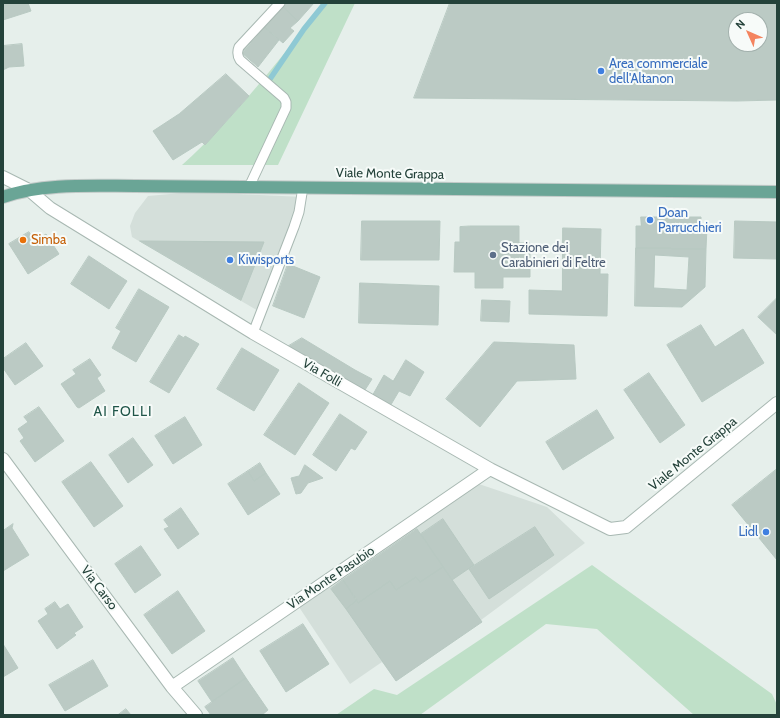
<!DOCTYPE html>
<style>
body{margin:0}
#map{position:relative;width:780px;height:718px;overflow:hidden;background:#e6efeb;font-family:Cabin,sans-serif}
canvas{display:block}
.frame{position:absolute;inset:0;border:4px solid #24423a;pointer-events:none}
.north{position:absolute;left:728px;top:12px;width:40px;height:40px;box-sizing:border-box;background:#f7fbf9;border:1px solid #a3b1ad;border-radius:50%;rotate:315deg;font-size:11px;font-weight:700;line-height:16px;text-align:center;color:#24423a}
.north::after{content:'';display:block;margin:auto;width:14px;height:18px;background:#f4845f;clip-path:polygon(50% 0,100% 100%,50% 72%,0 100%)}
</style>
<div id="map">
<canvas width="780" height="718"></canvas>
<div class="frame"></div>
<div class="north">N</div>
</div>
<script>
const context = document.querySelector('canvas').getContext('2d');
context.lineJoin = 'round';
function fillPath(path, color) { context.fillStyle = color; context.fill(path, 'evenodd'); }
function strokePath(path, color, width, dash) { context.strokeStyle = color; context.lineWidth = width; context.lineCap = dash ? 'butt' : 'round'; context.setLineDash(dash || []); context.stroke(path); }
function label(font, color, halo, rows, align = 'center') {
  context.font = font + ' Cabin,sans-serif'; context.lineWidth = 4; context.setLineDash([]); context.textBaseline = 'middle'; context.strokeStyle = halo; context.fillStyle = color; for (const [text, x, y, turn = 0] of rows) {
    context.save(); context.translate(x, y); context.rotate((+turn || 0) * Math.PI / 180); context.textAlign = isNaN(turn) ? turn : align; if (halo) context.strokeText(text, 0, 0); context.fillText(text, 0, 0); context.restore();
  }
}
const built = new Path2D(`
 M 192,192 L 304,197 L 260,312 L 132,237 L 130,226 L 135,213 L 148,196 Z
 M 473,482 L 547,507 L 585,543 L 481,620 L 482,622 L 396,681 L 382,662 L 350,684 L 297,604 Z`);
const green = new Path2D(`
 M 325,3 L 355,3 L 278,165 L 182,165 C 236,117 279,59 325,3 Z
 M 592,565 L 772,694 L 777,705 L 777,715 L 694,715 L 597,629 L 546,624 L 420,715 L 336,715 L 374,689 L 397,695 Z`);
const stream = new Path2D(`
 M 270,79 L 304,29 L 325,3`);
const building = new Path2D(`
 M 3,3 L 28,3 L 31,11 L 3,20 Z
 M 284,3 L 314,3 L 298,21 L 282,6 Z
 M 450,3 L 777,3 L 777,100 L 737,101 L 414,98 ZM 736,20 L 760,20 L 760,44 L 736,44 Z
 M 282,6 L 298,21 L 290,28 L 294,31 L 283,43 L 264,27 Z
 M 264,27 L 279,40 L 258,67 L 242,53 Z
 M 22,44 L 24,66 L 9,67 L 3,70 L 3,46 Z
 M 226,74 L 249,96 L 205,145 L 202,142 L 173,160 L 153,131 L 179,114 Z
 M 641,217 L 701,217 L 701,227 L 707,227 L 706,249 L 636,248 L 636,226 L 641,226 Z
 M 362,221 L 440,221 L 439,260 L 361,260 Z
 M 735,221 L 777,222 L 777,259 L 734,258 Z
 M 470,226 L 519,226 L 519,243 L 530,243 L 530,277 L 503,277 L 503,288 L 475,288 L 475,272 L 454,272 L 455,242 L 460,242 L 460,227 Z
 M 563,228 L 601,229 L 600,274 L 608,274 L 607,316 L 529,314 L 529,290 L 562,291 Z
 M 29,232 L 35,241 L 46,234 L 59,254 L 28,274 L 9,244 Z
 M 140,241 L 264,242 L 241,300 Z
 M 636,248 L 706,249 L 705,287 L 682,307 L 635,306 ZM 655,255 L 689,257 L 687,290 L 654,288 Z
 M 89,256 L 127,281 L 109,309 L 71,284 Z
 M 288,264 L 320,277 L 304,318 L 273,306 Z
 M 360,283 L 439,286 L 438,325 L 359,323 Z
 M 139,289 L 169,307 L 136,362 L 112,348 L 121,331 L 116,328 Z
 M 777,298 L 777,335 L 758,317 Z
 M 482,300 L 510,301 L 509,322 L 481,321 Z
 M 701,325 L 715,347 L 743,329 L 764,363 L 702,402 L 667,345 Z
 M 179,335 L 184,338 L 185,336 L 199,344 L 169,393 L 150,382 Z
 M 302,338 L 355,370 L 372,379 L 363,393 L 287,347 Z
 M 494,342 L 574,345 L 576,379 L 517,381 L 480,427 L 446,399 Z
 M 26,343 L 43,366 L 15,385 L 3,368 L 3,359 Z
 M 242,348 L 279,370 L 254,411 L 217,389 Z
 M 90,359 L 101,375 L 97,378 L 105,391 L 79,408 L 77,407 L 61,384 L 76,374 L 73,370 Z
 M 406,360 L 424,372 L 410,396 L 399,391 L 389,408 L 371,398 L 384,375 L 393,381 Z
 M 649,373 L 685,425 L 660,443 L 624,390 Z
 M 299,383 L 329,403 L 295,455 L 264,435 Z
 M 39,407 L 64,441 L 35,462 L 20,441 L 24,438 L 18,429 L 28,422 L 24,417 Z
 M 597,410 L 614,438 L 563,470 L 546,442 Z
 M 340,414 L 367,432 L 355,450 L 351,448 L 336,471 L 313,455 Z
 M 185,417 L 202,445 L 173,464 L 155,436 Z
 M 133,438 L 153,465 L 128,483 L 109,455 Z
 M 91,462 L 123,506 L 94,527 L 62,482 Z
 M 260,463 L 266,473 L 254,481 L 248,471 Z
 M 305,465 L 323,478 L 308,483 L 301,493 L 296,494 L 291,478 L 299,476 Z
 M 777,469 L 777,560 L 732,505 Z
 M 248,471 L 254,481 L 266,473 L 280,494 L 248,515 L 228,484 Z
 M 181,508 L 199,534 L 178,549 L 164,529 L 169,527 L 164,520 Z
 M 443,519 L 474,565 L 452,580 L 421,534 Z
 M 13,524 L 12,528 L 29,555 L 3,571 L 3,531 Z
 M 535,527 L 554,555 L 489,599 L 469,569 Z
 M 417,529 L 443,567 L 420,582 L 416,577 L 396,590 L 390,581 L 358,603 L 343,580 Z
 M 141,546 L 161,575 L 135,593 L 115,564 Z
 M 443,567 L 482,622 L 396,681 L 346,609 L 357,600 L 358,603 L 390,581 L 396,590 L 416,577 L 420,582 Z
 M 343,580 L 357,600 L 346,609 L 331,589 Z
 M 178,591 L 205,631 L 172,654 L 144,615 Z
 M 55,602 L 60,609 L 68,604 L 83,627 L 74,633 L 76,635 L 57,649 L 38,621 L 48,614 L 45,609 Z
 M 303,624 L 329,664 L 286,692 L 260,651 Z
 M 3,644 L 18,668 L 3,677 Z
 M 233,658 L 246,678 L 212,702 L 198,681 Z
 M 93,660 L 108,686 L 65,711 L 49,685 Z
 M 246,678 L 268,710 L 262,715 L 211,715 L 205,707 Z
 M 126,709 L 131,715 L 118,715 Z`);
const service = new Path2D(`
 M 249,187 L 286,108 L 286,102 L 284,98 L 240,60 C 237,55 237,52 239,47 L 280,3
 M 253,333 L 294,227 L 299,212 L 303,187`);
const minor = new Path2D(`
 M 3,177 L 29,190 L 50,208 L 253,333 L 490,469 L 610,529 L 626,527 L 777,403
 M 3,459 L 172,687 L 196,715
 M 172,687 L 490,469`);
const primary = new Path2D(`
 M 3,197 C 43,183 93,186 135,186 L 777,192`);
const markers = [
 [601,71,4,"#3f7fe0"],
 [650,220,4,"#3f7fe0"],
 [23,240,4,"#e8710a"],
 [493,255,4,"#5c6f8a"],
 [230,260,4,"#3f7fe0"],
 [766,532,4,"#3f7fe0"]
];
const shopNames = [
 ["Area commerciale",609,64],
 ["dell'Altanon",609,79],
 ["Doan",658,213],
 ["Parrucchieri",658,228],
 ["Kiwisports",238,260],
 ["Lidl",758,532,"right"]
];
const streetNames = [
 ["Viale Monte Grappa",390,174,1],
 ["Via Folli",322,373,30],
 ["Viale Monte Grappa",693,454,-39],
 ["Via Monte Pasubio",331,578,-34],
 ["Via Carso",99,588,53]
];
const foodNames = [
 ["Simba",31,240]
];
const serviceNames = [
 ["Stazione dei",501,248],
 ["Carabinieri di Feltre",501,263]
];
const neighbourhoodNames = [
 ["AI FOLLI",123,412]
];
fillPath(built, '#d4dfda');
fillPath(green, '#bfe0c8');
strokePath(stream, '#8ec9d4', 5.5);
fillPath(building, '#bbcac4');
strokePath(building, '#b8c9c2', 1);
strokePath(service, '#a8b8b2', 11);
strokePath(minor, '#a8b8b2', 14);
strokePath(primary, '#c2cac8', 14);
strokePath(service, '#fff', 9);
strokePath(minor, '#fff', 12);
strokePath(primary, '#6aa596', 12);
for (const [x, y, r, color] of markers) { const dot = new Path2D(); dot.arc(x, y, r, 0, 2 * Math.PI); context.fillStyle = color; context.fill(dot); strokePath(dot, '#f7fbf9', 1.5); }
label('13px', '#366cbe', '#f7fbf9', shopNames, 'left');
label('13px', '#24423a', '#f7fbf9', streetNames);
label('13px', '#c56008', '#f7fbf9', foodNames, 'left');
label('13px', '#4e5e75', '#f7fbf9', serviceNames, 'left');
context.letterSpacing = '1px';
label('14px', '#1f5548', '#f7fbf9', neighbourhoodNames);
context.letterSpacing = '0px';
</script>
